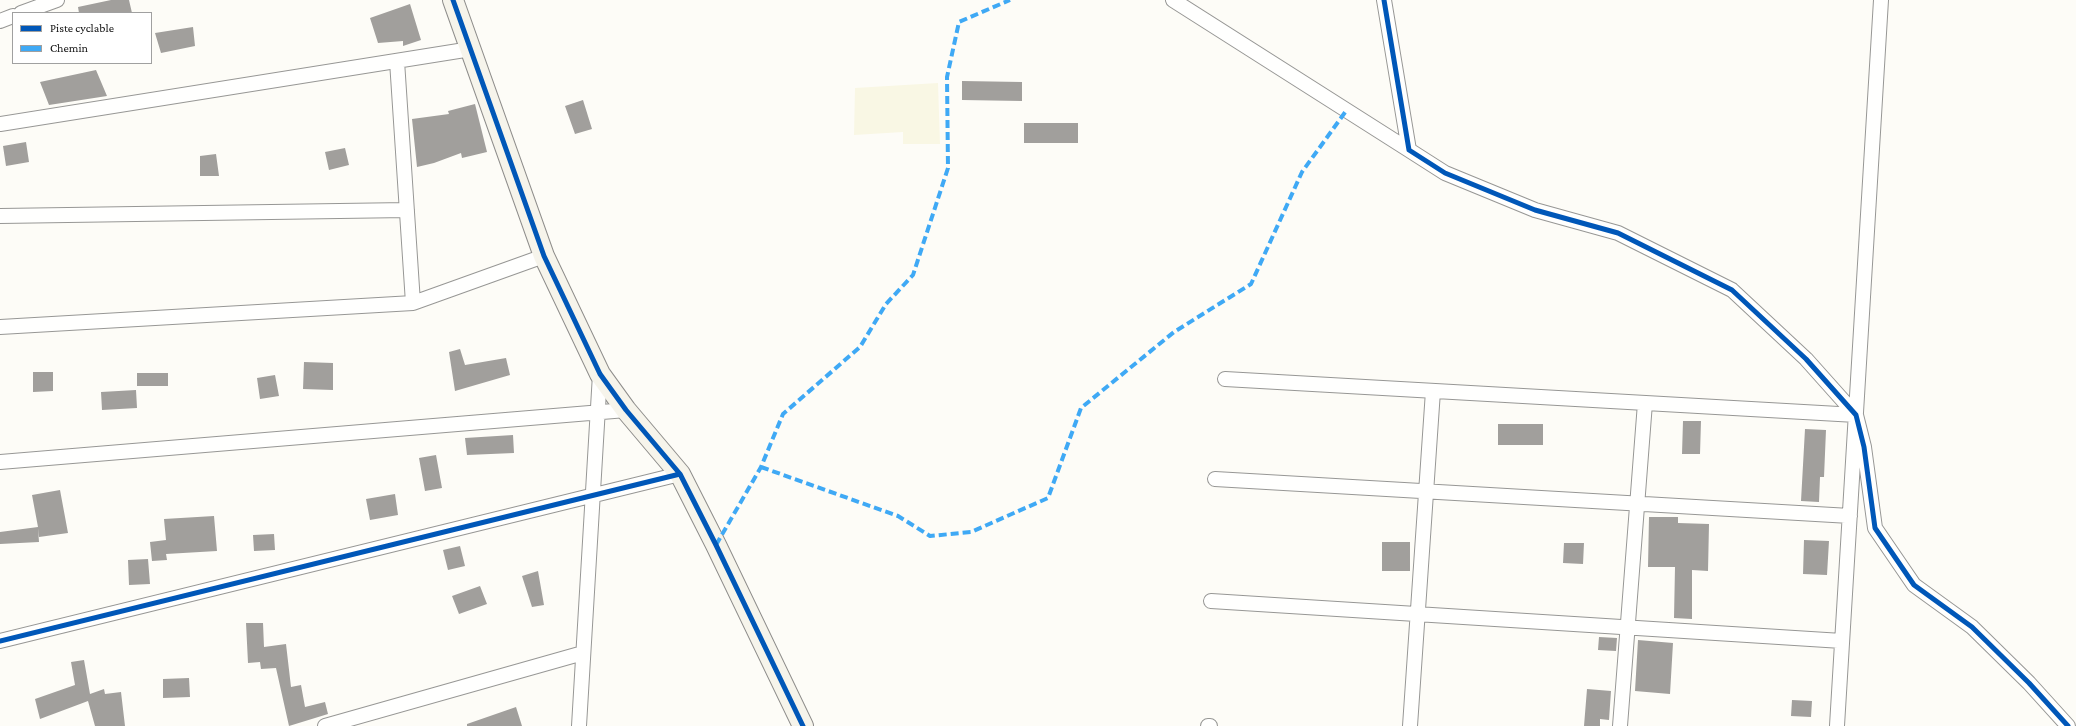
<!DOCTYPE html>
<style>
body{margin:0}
#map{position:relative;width:2076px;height:726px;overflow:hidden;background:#fdfcf7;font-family:"Crimson Pro",serif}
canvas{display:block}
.legend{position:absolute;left:12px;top:12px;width:140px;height:52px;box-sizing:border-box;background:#fff;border:1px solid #a0a0a0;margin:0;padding:5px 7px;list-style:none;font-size:12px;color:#111}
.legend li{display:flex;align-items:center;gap:8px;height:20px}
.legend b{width:20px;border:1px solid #a0a0a0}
</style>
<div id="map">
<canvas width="2076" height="726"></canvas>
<ul class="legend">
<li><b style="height:5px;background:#0057b8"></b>Piste cyclable</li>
<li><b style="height:5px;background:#3fa9f5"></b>Chemin</li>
</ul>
</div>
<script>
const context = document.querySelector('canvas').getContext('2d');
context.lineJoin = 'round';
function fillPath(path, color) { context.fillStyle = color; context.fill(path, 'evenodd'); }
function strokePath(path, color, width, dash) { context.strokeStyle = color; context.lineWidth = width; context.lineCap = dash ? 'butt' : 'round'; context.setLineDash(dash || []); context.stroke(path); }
const farmland = new Path2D(`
 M 938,83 L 940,144 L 903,144 L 903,132 L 854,135 L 855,88 Z`);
const building = new Path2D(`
 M 111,0 L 129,0 L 132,13 L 79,13 L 78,7 Z
 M 410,4 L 421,40 L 403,46 L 403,41 L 378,43 L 370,18 Z
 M 193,27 L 195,46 L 161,53 L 155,33 Z
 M 96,70 L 107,96 L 49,105 L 40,82 Z
 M 962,81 L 1022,82 L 1022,101 L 962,100 Z
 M 583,100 L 592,129 L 575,134 L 565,106 Z
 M 475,104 L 487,152 L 462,158 L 461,153 L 434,163 L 417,167 L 412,119 L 449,114 L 448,111 Z
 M 1024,123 L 1078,123 L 1078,143 L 1024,143 Z
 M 26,142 L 29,162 L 6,166 L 3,146 Z
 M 345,148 L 349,165 L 329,170 L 325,152 Z
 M 216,154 L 219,176 L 200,176 L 200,156 Z
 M 460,349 L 465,365 L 506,358 L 510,375 L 455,391 L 449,352 Z
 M 304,362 L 333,363 L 333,390 L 303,389 Z
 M 33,372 L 53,372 L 53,391 L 33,392 Z
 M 137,373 L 168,373 L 168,386 L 137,386 Z
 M 275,375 L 279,396 L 260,399 L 257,378 Z
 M 136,390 L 137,408 L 102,410 L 101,392 Z
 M 1683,421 L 1701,421 L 1700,454 L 1682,454 Z
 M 1498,424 L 1543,424 L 1543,445 L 1498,445 Z
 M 1805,429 L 1826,430 L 1824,477 L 1820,477 L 1819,502 L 1801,501 Z
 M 513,435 L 514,453 L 467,455 L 465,438 Z
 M 436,455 L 442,488 L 425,491 L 419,458 Z
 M 60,490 L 68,533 L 39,537 L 38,528 L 39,542 L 0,544 L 0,532 L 38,527 L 32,495 Z
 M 395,494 L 398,515 L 370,520 L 366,499 Z
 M 214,516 L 217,551 L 166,554 L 167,560 L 152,561 L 150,542 L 166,540 L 164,519 Z
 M 1649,517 L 1678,517 L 1678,523 L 1709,524 L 1708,571 L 1692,570 L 1692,619 L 1674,618 L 1675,567 L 1648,567 Z
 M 274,534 L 275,550 L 254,551 L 253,535 Z
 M 1804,540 L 1829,541 L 1827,575 L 1803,574 Z
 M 1382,542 L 1410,542 L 1410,571 L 1382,571 Z
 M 1564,543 L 1584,543 L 1583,564 L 1563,563 Z
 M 460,546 L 465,566 L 448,570 L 443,550 Z
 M 148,559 L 150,584 L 129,585 L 128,560 Z
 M 538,571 L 544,605 L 532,607 L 522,576 Z
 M 480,586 L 487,604 L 459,614 L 452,596 Z
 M 246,623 L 263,623 L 264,647 L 286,644 L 291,687 L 301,685 L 305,707 L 325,702 L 328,714 L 289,726 L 276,668 L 261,669 L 260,662 L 248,663 Z
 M 1599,637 L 1617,638 L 1616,651 L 1598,650 Z
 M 1638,640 L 1673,643 L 1670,694 L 1635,691 Z
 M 84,660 L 90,694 L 104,689 L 105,694 L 121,692 L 125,726 L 95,726 L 88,701 L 40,719 L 35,699 L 75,685 L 71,662 Z
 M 189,678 L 190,697 L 163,698 L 163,679 Z
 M 1587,689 L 1611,691 L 1609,720 L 1600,719 L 1600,726 L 1584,726 Z
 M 1792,700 L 1812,701 L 1811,717 L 1791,716 Z
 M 516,707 L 522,726 L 467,726 L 467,724 Z`);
const street = new Path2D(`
 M 1173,0 L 1409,150
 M 1384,0 L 1409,150 L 1445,173 L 1535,210 L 1618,233 L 1732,290 L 1806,359 L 1856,415 L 1864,447 L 1875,528 L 1914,585 L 1972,627 L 2029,683 L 2068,726
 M 21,13 L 57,0
 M 0,21 L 13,16
 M 397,61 L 413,303
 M 0,124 L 471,49
 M 0,216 L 407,210
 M 0,327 L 413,303 L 544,256
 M 1225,379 L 1856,415
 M 0,462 L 626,410
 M 1215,479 L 1850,516
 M 1211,601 L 1842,641
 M 0,641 L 680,474
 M 325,726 L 583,653
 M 579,726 L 600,374
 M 1208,726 L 1210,726
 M 1410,726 L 1433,391
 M 1620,726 L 1645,403
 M 1837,726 L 1881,0`);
const secondary = new Path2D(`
 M 453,0 L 544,256 L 600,374 L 626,410 L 680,474 L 716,545 L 803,726`);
const quiet = new Path2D(`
 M 761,467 L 898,516 L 930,536 L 971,532 L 1048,498 L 1081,408 L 1174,332 L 1251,284 L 1302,172 L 1346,111
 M 716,545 L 761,467 L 783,414 L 860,347 L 886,304 L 913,275 L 948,168 L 947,77 L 959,22 L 1010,0`);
const cycleway = new Path2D(`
 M 453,0 L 544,256 L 600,374 L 626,410 L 680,474 L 716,545 L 803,726
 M 1384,0 L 1409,150 L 1445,173 L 1535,210 L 1618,233 L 1732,290 L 1806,359 L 1856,415 L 1864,447 L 1875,528 L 1914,585 L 1972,627 L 2029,683 L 2068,726
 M 0,641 L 680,474`);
fillPath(farmland, '#f9f7e4');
fillPath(building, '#a19f9c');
strokePath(street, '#979795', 16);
strokePath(secondary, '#8e8d8b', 22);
strokePath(street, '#fffffe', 14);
strokePath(secondary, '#f6f4eb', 20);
strokePath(quiet, '#3fa9f5', 4, [8, 4]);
strokePath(cycleway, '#0057b8', 5);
</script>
